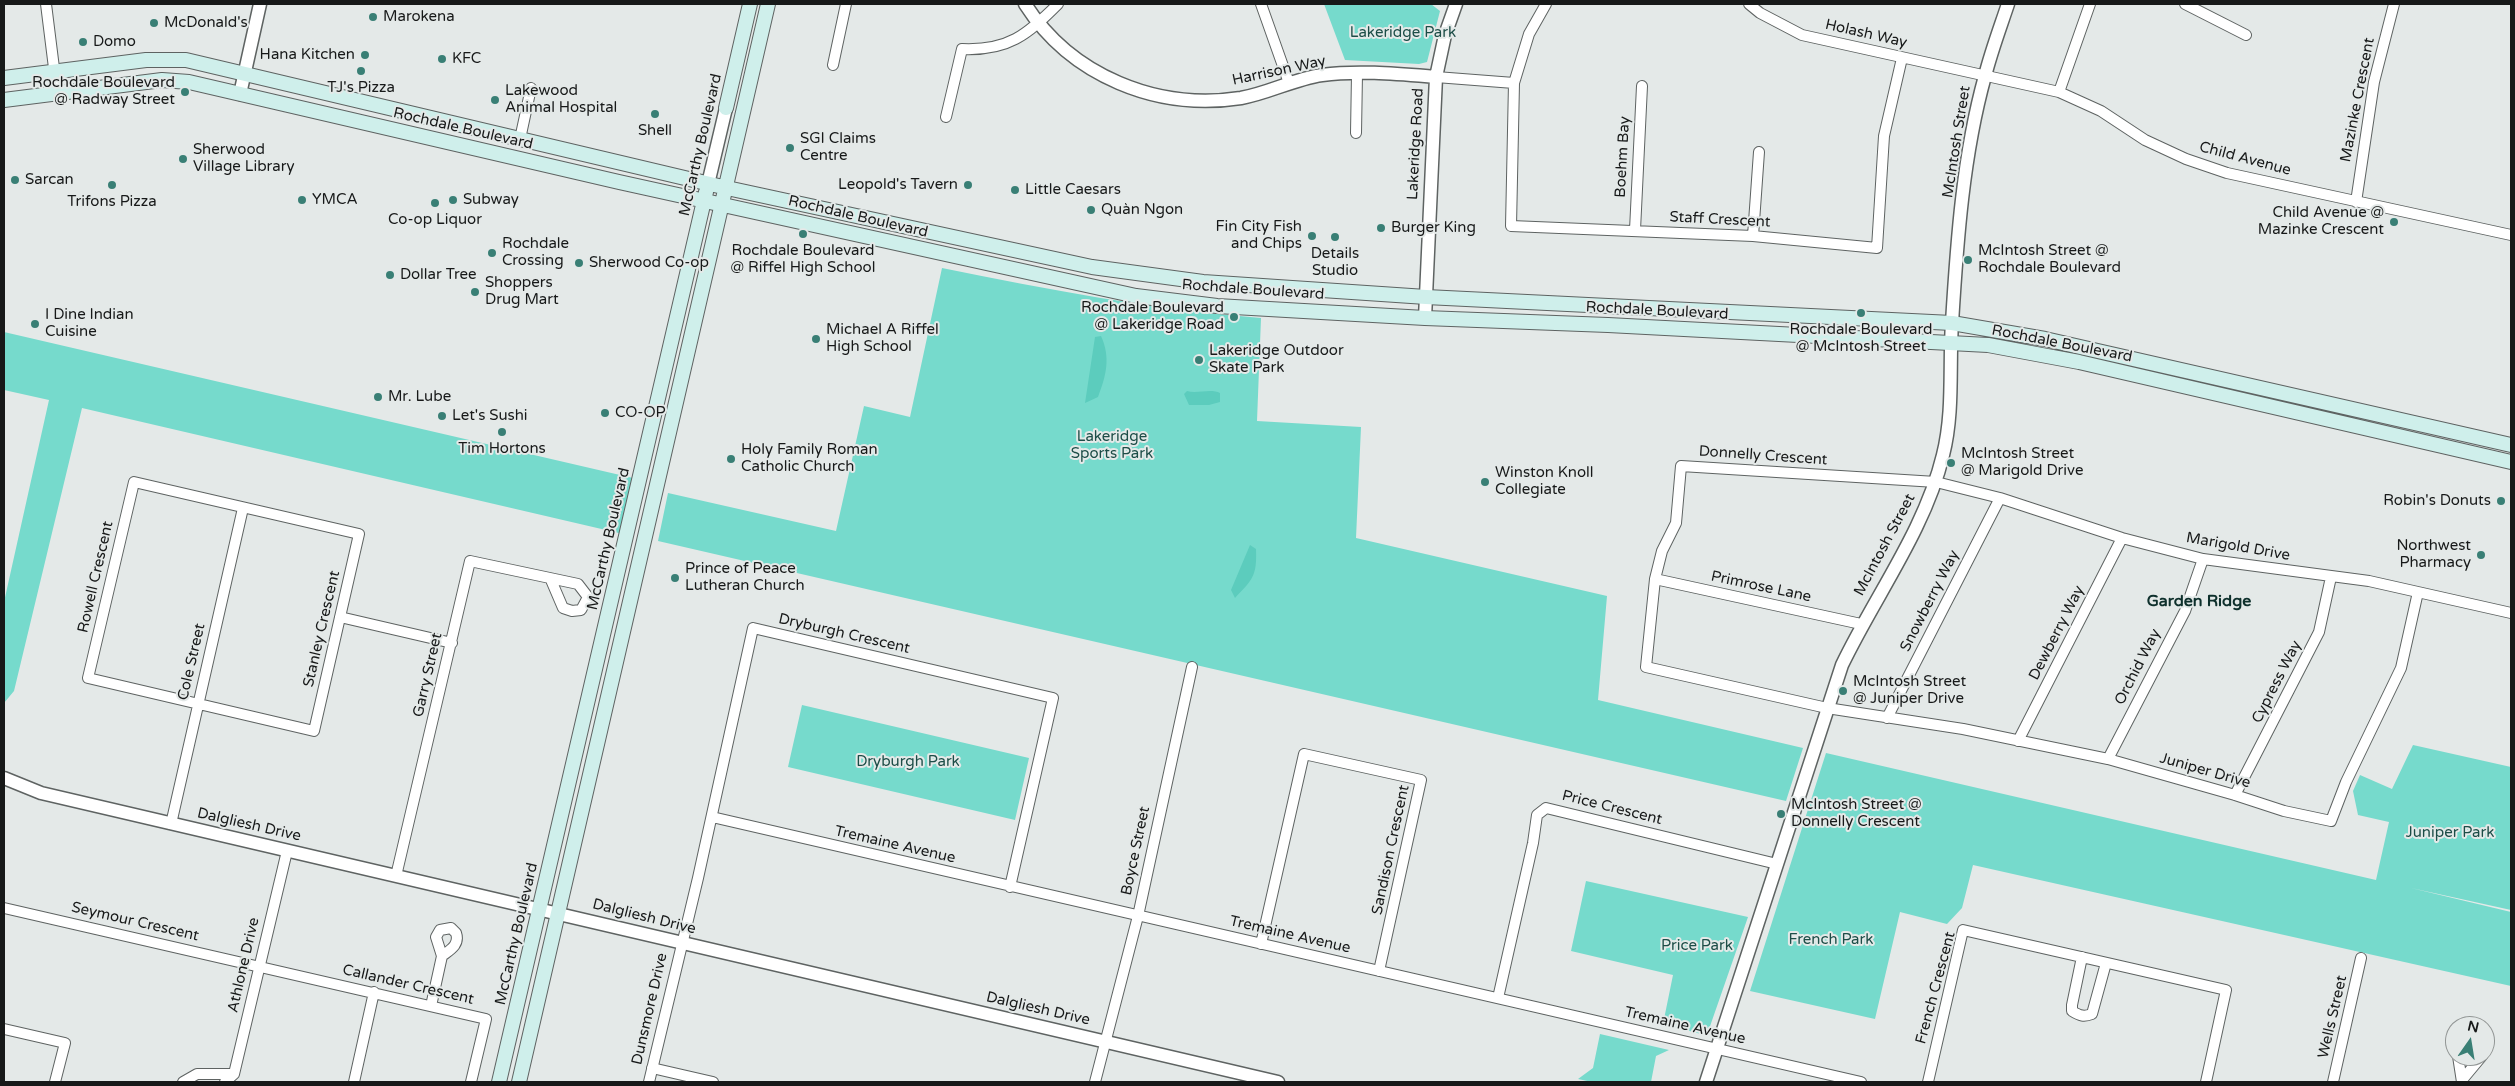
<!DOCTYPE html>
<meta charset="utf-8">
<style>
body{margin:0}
#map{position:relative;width:2515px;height:1086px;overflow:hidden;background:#e4e9e8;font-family:"Varela Round",sans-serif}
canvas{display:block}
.frame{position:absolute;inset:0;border:5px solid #171919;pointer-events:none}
.north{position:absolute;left:2445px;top:1016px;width:50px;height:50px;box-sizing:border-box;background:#e4e9e8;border:1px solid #929695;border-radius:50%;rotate:13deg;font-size:14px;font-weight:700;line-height:20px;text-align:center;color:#171919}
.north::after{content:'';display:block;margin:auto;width:18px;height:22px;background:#397f75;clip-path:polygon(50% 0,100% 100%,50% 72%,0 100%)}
</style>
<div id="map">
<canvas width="2515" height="1086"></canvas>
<div class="frame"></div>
<div class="north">N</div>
</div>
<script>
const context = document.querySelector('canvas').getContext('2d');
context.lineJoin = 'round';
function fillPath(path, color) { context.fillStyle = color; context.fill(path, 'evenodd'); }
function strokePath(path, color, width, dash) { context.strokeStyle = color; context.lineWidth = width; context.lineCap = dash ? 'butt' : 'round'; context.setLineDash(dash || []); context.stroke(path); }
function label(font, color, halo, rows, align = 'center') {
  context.font = font + ' "Varela Round",sans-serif'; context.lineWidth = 4; context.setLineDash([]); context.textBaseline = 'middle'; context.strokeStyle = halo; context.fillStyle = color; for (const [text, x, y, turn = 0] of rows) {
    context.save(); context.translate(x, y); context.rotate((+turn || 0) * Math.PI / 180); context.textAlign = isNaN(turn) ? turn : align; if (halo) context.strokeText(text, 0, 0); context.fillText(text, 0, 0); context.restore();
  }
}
const green = new Path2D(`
 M 1324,4 L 1431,4 L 1440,11 L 1427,62 L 1419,64 L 1345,60 Z
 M 942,268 C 1048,290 1153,309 1261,318 L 1257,421 L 1361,427 L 1356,538 L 1607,596 L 1598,700 L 1803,748 L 1786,801 L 658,541 L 668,493 L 836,531 L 864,406 L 910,417 Z
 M 4,332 L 633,478 L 623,534 L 82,408 L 14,691 L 4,703 L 4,602 L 49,400 L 4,390 Z
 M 802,705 L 1029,758 L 1015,820 L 788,767 Z
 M 2413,745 L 2511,767 L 2511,910 L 2411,888 L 2511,912 L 2511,986 L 1973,865 L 1962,908 L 1947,924 L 1900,912 L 1875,1019 L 1750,991 L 1826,753 L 2376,880 L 2389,822 L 2358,815 L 2353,791 L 2360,775 L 2392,789 Z
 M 1586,881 L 1748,917 L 1708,1032 L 1701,1034 L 1663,1024 L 1673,975 L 1571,951 Z
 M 1600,1034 L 1669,1050 L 1656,1056 L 1651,1082 L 1592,1082 L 1578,1079 L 1593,1068 Z`);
const forest = new Path2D(`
 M 1101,336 C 1111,358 1106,376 1098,397 L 1085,403 L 1095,337 Z
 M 1187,391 C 1197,394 1211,388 1220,393 L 1220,402 L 1209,405 L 1189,405 L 1184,394 Z
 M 1250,545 L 1256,549 C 1257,576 1253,579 1235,598 L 1231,590 Z`);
const minor = new Path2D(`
 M 46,4 L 57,92
 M 1261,4 L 1289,83
 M 1546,4 L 1529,34 L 1514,83 L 1511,226 L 1753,236 L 1877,248 L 1884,136 L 1902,58
 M 1749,4 L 1760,13 L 1802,35 L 2059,92 L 2101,111 L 2145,140 L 2186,159 L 2227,173 L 2511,235
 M 2185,4 L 2246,35
 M 833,65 L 846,4
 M 1436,77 L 1514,83
 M 2059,92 L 2090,4
 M 946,117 L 962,49 C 1008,51 1027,35 1058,4
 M 1356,133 L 1357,74
 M 520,139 L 531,88
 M 2356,202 L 2374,82 L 2394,4
 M 1635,230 L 1642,86
 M 1753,236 L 1759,152
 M 134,482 L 359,534 L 314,731 L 88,678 Z
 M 1655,579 L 1861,624
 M 2418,592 L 2401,668 L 2346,782 L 2331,821 L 2284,811 L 2235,795 L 2108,759 L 1963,729 L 1827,708 L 1646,667 L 1655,579 L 1662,551 L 1676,523 L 1681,466 L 1936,482 L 2000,498 L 2122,538 L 2203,559 L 2369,581 L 2511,613
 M 340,617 L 452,643
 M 1887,718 L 2000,498
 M 2018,741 L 2122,538
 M 2108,759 L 2185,611 L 2203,559
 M 2235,795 L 2319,632 L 2331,577
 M 712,817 L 1861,1082
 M 171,824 L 243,508
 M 396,876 L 470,561 L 578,584 L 588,597 L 581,610 L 572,611 L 563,608 L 551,580
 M 4,908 L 486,1019 L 471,1082
 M 1261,944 L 1304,754 L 1421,780 L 1379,971
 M 2082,957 L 2072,1005 L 2072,1011 C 2080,1016 2084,1017 2092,1014 L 2106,963
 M 1498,998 L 1533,843 L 1537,815 L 1546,808 L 1777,864
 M 431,1006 L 442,956 L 436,937 L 440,930 L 451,928 L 456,933 C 460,945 450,950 442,956
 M 4,1029 L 65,1043 L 55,1082
 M 2458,1056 L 2462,1082
 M 652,1068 L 713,1082
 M 2462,1080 L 2482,1056
 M 183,1082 L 197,1074 L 234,1074
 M 225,1082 L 234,1074 L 287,851
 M 354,1082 L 374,992
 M 649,1082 L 698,878 L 753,628 L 1053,698 L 1010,887
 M 1095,1082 L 1138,916 L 1192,667
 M 1928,1082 L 1963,930 L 2226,990 L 2206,1082
 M 2333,1082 L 2361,958`);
const tertiary = new Path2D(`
 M 1025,4 C 1071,76 1157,111 1241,98 C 1269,93 1294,79 1322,75 C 1358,70 1399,74 1436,77
 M 240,94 L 260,4
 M 708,184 L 726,108
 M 1425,318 L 1436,77 L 1445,35 L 1456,4
 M 4,778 L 41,793 L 1278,1082
 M 1706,1082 L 1842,665 C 1875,596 1925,530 1943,455 C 1954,412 1949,366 1952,323 C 1957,241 1963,155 1985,76 C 1991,52 2000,28 2008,4`);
const secondary = new Path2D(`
 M 4,78 L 146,60 L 186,60 L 727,188 L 1092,267 L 1203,282 L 1426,297 L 1952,323 L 2045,339 L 2511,445
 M 4,100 L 162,80 L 189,82 L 619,182 L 1136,296 L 1217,306 L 1425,318 L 1608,325 L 1988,345 L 2079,362 L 2511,462
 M 726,108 L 750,4
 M 499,1082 L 706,192
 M 519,1082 L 768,4`);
const markers = [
 [373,17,5,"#397f75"],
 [154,23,5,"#397f75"],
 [83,42,5,"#397f75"],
 [365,55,5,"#397f75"],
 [442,59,5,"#397f75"],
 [361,71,5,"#397f75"],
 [185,92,5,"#397f75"],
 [495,100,5,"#397f75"],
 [655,114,5,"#397f75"],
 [790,148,5,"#397f75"],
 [183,159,5,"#397f75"],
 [15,180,5,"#397f75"],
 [112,185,5,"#397f75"],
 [968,185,5,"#397f75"],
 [1015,190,5,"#397f75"],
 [302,200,5,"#397f75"],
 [453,200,5,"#397f75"],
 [435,203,5,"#397f75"],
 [1091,210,5,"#397f75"],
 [2394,222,5,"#397f75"],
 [1381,228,5,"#397f75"],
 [803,234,5,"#397f75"],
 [1312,236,5,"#397f75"],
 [1335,237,5,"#397f75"],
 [492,253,5,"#397f75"],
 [1968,260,5,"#397f75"],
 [579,263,5,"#397f75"],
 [390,275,5,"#397f75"],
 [475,292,5,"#397f75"],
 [1861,313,5,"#397f75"],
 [1234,317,5,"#397f75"],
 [35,324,5,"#397f75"],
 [816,339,5,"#397f75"],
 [1199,360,5,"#397f75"],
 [378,397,5,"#397f75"],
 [605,413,5,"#397f75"],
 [442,416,5,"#397f75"],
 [502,432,5,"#397f75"],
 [731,459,5,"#397f75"],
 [1951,463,5,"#397f75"],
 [1485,482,5,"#397f75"],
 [2501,501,5,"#397f75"],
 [2481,555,5,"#397f75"],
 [675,578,5,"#397f75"],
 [1843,691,5,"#397f75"],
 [1781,814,5,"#397f75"]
];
const poiNames = [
 ["Marokena",383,17],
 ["McDonald's",164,23],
 ["Domo",93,42],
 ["Hana Kitchen",355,55,"right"],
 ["KFC",452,59],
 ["Rochdale Boulevard",175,83,"right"],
 ["@ Radway Street",175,100,"right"],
 ["TJ's Pizza",361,88,"center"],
 ["Lakewood",505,91],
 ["Animal Hospital",505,108],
 ["Shell",655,131,"center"],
 ["SGI Claims",800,139],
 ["Centre",800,156],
 ["Sherwood",193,150],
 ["Village Library",193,167],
 ["Sarcan",25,180],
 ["Leopold's Tavern",958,185,"right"],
 ["Little Caesars",1025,190],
 ["YMCA",312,200],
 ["Subway",463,200],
 ["Trifons Pizza",112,202,"center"],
 ["Quàn Ngon",1101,210],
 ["Child Avenue @",2384,213,"right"],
 ["Mazinke Crescent",2384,230,"right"],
 ["Co-op Liquor",435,220,"center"],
 ["Fin City Fish",1302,227,"right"],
 ["and Chips",1302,244,"right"],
 ["Burger King",1391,228],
 ["Rochdale",502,244],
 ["Crossing",502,261],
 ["Rochdale Boulevard",803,251,"center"],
 ["@ Riffel High School",803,268,"center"],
 ["McIntosh Street @",1978,251],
 ["Rochdale Boulevard",1978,268],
 ["Details",1335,254,"center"],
 ["Studio",1335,271,"center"],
 ["Sherwood Co-op",589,263],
 ["Dollar Tree",400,275],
 ["Shoppers",485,283],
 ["Drug Mart",485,300],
 ["Rochdale Boulevard",1224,308,"right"],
 ["@ Lakeridge Road",1224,325,"right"],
 ["I Dine Indian",45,315],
 ["Cuisine",45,332],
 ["Michael A Riffel",826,330],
 ["High School",826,347],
 ["Rochdale Boulevard",1861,330,"center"],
 ["@ McIntosh Street",1861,347,"center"],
 ["Lakeridge Outdoor",1209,351],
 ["Skate Park",1209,368],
 ["Mr. Lube",388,397],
 ["CO-OP",615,413],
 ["Let's Sushi",452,416],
 ["Tim Hortons",502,449,"center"],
 ["Holy Family Roman",741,450],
 ["Catholic Church",741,467],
 ["McIntosh Street",1961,454],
 ["@ Marigold Drive",1961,471],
 ["Winston Knoll",1495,473],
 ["Collegiate",1495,490],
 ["Robin's Donuts",2491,501,"right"],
 ["Northwest",2471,546,"right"],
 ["Pharmacy",2471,563,"right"],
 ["Prince of Peace",685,569],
 ["Lutheran Church",685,586],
 ["McIntosh Street",1853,682],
 ["@ Juniper Drive",1853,699],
 ["McIntosh Street @",1791,805],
 ["Donnelly Crescent",1791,822]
];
const parkNames = [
 ["Lakeridge Park",1403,33],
 ["Lakeridge",1112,437],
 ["Sports Park",1112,454],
 ["Dryburgh Park",908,762],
 ["Juniper Park",2450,833],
 ["French Park",1831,940],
 ["Price Park",1697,946]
];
const streetNames = [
 ["Holash Way",1866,34,13],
 ["Harrison Way",1279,71,-12],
 ["Mazinke Crescent",2358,100,-79],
 ["Rochdale Boulevard",463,129,13],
 ["McIntosh Street",1957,142,-81],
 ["Lakeridge Road",1416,144,-87],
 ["McCarthy Boulevard",701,145,-77],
 ["Boehm Bay",1623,157,-87],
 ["Child Avenue",2245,159,15],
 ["Rochdale Boulevard",858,217,13],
 ["Staff Crescent",1720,220,3],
 ["Rochdale Boulevard",1253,290,4],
 ["Rochdale Boulevard",1657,311,3],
 ["Rochdale Boulevard",2062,344,11],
 ["Donnelly Crescent",1763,456,4],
 ["McCarthy Boulevard",609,539,-77],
 ["McIntosh Street",1885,545,-62],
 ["Marigold Drive",2238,547,10],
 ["Rowell Crescent",96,577,-77],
 ["Primrose Lane",1761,587,12],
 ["Snowberry Way",1930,601,-63],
 ["Stanley Crescent",322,629,-77],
 ["Dewberry Way",2057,633,-63],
 ["Dryburgh Crescent",844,634,13],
 ["Cole Street",192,662,-77],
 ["Orchid Way",2138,667,-63],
 ["Garry Street",428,675,-77],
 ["Cypress Way",2277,682,-63],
 ["Juniper Drive",2205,771,16],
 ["Price Crescent",1612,808,14],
 ["Dalgliesh Drive",249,825,13],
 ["Tremaine Avenue",895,845,13],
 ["Sandison Crescent",1391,850,-78],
 ["Boyce Street",1136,851,-78],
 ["Dalgliesh Drive",644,917,14],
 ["Seymour Crescent",135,922,13],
 ["McCarthy Boulevard",517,934,-77],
 ["Tremaine Avenue",1290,935,13],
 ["Athlone Drive",244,965,-77],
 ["Callander Crescent",408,985,13],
 ["French Crescent",1936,988,-75],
 ["Dunsmore Drive",650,1009,-77],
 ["Dalgliesh Drive",1038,1009,13],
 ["Wells Street",2333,1017,-77],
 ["Tremaine Avenue",1685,1026,13]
];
const neighbourhoodNames = [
 ["Garden Ridge",2199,602]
];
fillPath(green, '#76dacc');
fillPath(forest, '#5cccbd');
strokePath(minor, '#5e6362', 12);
strokePath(tertiary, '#5e6362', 15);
strokePath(secondary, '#5e6362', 16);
strokePath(minor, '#fff', 10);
strokePath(tertiary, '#fff', 12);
strokePath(secondary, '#cfefeb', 14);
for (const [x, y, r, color] of markers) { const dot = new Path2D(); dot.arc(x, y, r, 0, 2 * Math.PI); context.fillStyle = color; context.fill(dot); strokePath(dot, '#e4e9e8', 2); }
label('15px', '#171919', '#e4e9e8', poiNames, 'left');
label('15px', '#1c4d47', '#e4e9e8', parkNames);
label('15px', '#171919', '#e4e9e8', streetNames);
label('bold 16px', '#0e302c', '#e4e9e8', neighbourhoodNames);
</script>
